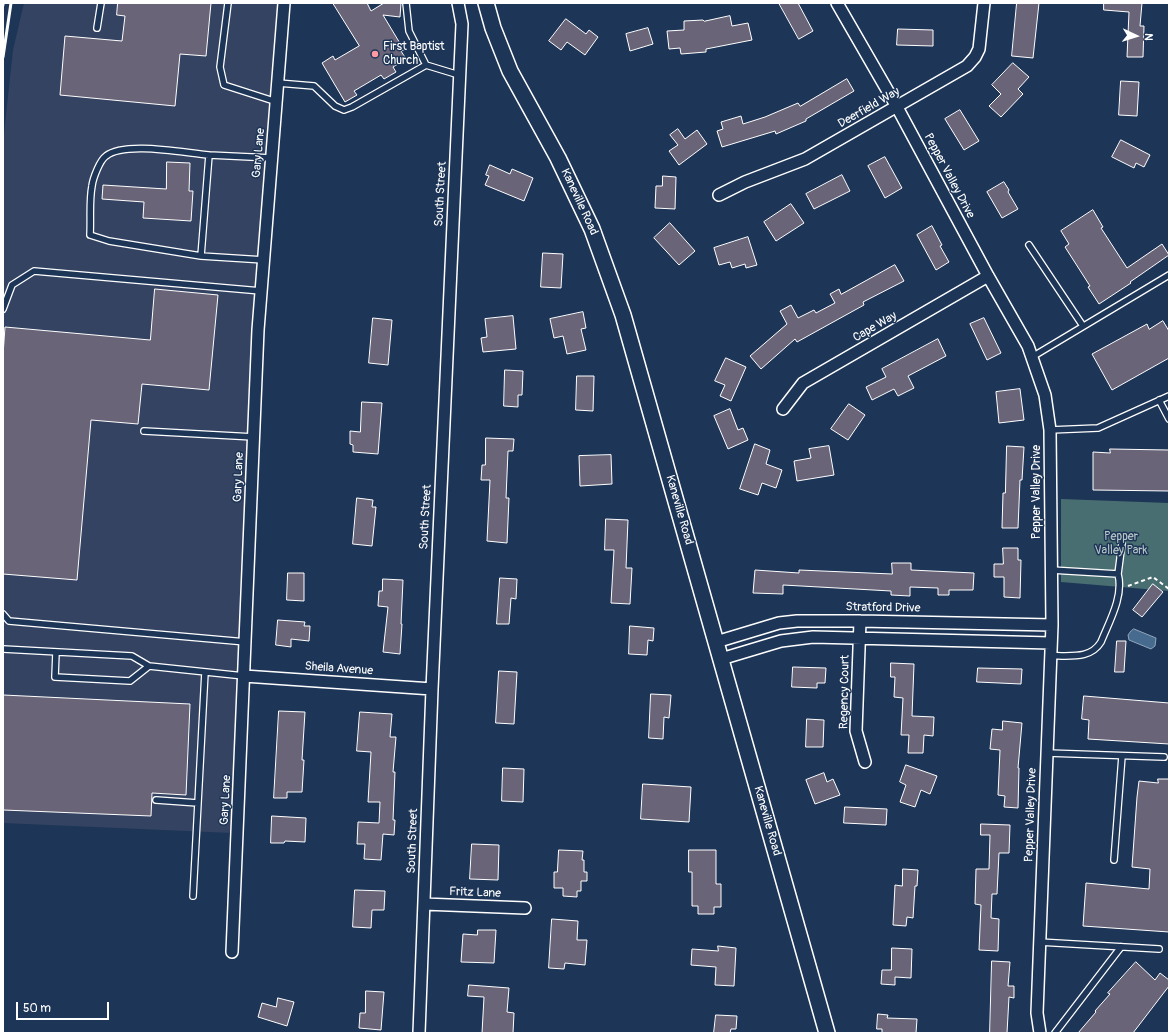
<!DOCTYPE html>
<style>
body{margin:0}
#map{position:relative;width:1172px;height:1036px;overflow:hidden;background:#1d3557;font-family:Pangolin,sans-serif}
canvas{display:block}
.frame{position:absolute;inset:0;border:4px solid #fff;pointer-events:none}
.north{position:absolute;left:1116px;top:16px;width:40px;height:40px;-webkit-text-stroke:3px #1d3557;paint-order:stroke;rotate:94deg;font-size:11px;font-weight:700;line-height:16px;text-align:center;color:#fff}
.north::after{content:'';display:block;margin:auto;width:14px;height:18px;background:#fff;clip-path:polygon(50% 0,100% 100%,50% 72%,0 100%)}
.scale{position:absolute;left:16px;top:1002px;width:93px;height:18px;box-sizing:border-box;border:2px solid #fff;border-top:0;padding-left:5px;font-size:12px;line-height:14px;white-space:nowrap;color:#fff;-webkit-text-stroke:3px #1d3557;paint-order:stroke}
</style>
<div id="map">
<canvas width="1172" height="1036"></canvas>
<div class="frame"></div>
<div class="north">N</div>
<div class="scale">50 m</div>
</div>
<script>
const context = document.querySelector('canvas').getContext('2d');
context.lineJoin = 'round';
function fillPath(path, color) { context.fillStyle = color; context.fill(path, 'evenodd'); }
function strokePath(path, color, width, dash) { context.strokeStyle = color; context.lineWidth = width; context.lineCap = dash ? 'butt' : 'round'; context.setLineDash(dash || []); context.stroke(path); }
function label(font, color, halo, rows, align = 'center') {
  context.font = font + ' Pangolin,sans-serif'; context.lineWidth = 3; context.setLineDash([]); context.textBaseline = 'middle'; context.strokeStyle = halo; context.fillStyle = color; for (const [text, x, y, turn = 0] of rows) {
    context.save(); context.translate(x, y); context.rotate((+turn || 0) * Math.PI / 180); context.textAlign = isNaN(turn) ? turn : align; if (halo) context.strokeText(text, 0, 0); context.fillText(text, 0, 0); context.restore();
  }
}
const built = new Path2D(`
 M 24,3 L 280,3 L 232,833 L 3,823 L 3,143 L 13,50 Z`);
const green = new Path2D(`
 M 1061,499 L 1169,503 L 1169,591 L 1061,582 Z`);
const water = new Path2D(`
 M 1134,629 L 1156,638 L 1155,646 L 1151,649 L 1129,640 L 1128,635 L 1131,631 Z`);
const building = new Path2D(`
 M 118,3 L 211,3 L 206,56 L 180,54 L 175,106 L 60,95 L 65,36 L 122,41 L 125,16 L 117,15 Z
 M 333,3 L 367,3 L 371,11 L 384,3 L 401,3 L 400,17 L 383,15 L 404,50 L 401,51 L 406,59 L 393,67 L 396,72 L 384,79 L 381,75 L 354,91 L 357,95 L 345,102 L 322,63 L 333,56 L 335,60 L 359,46 Z
 M 779,3 L 798,3 L 813,31 L 799,39 Z
 M 1017,3 L 1039,3 L 1033,58 L 1012,56 Z
 M 1104,3 L 1142,3 L 1140,26 L 1144,26 L 1143,57 L 1127,57 L 1129,12 L 1104,10 Z
 M 730,16 L 732,26 L 748,23 L 752,40 L 706,49 L 706,52 L 681,54 L 680,48 L 669,49 L 667,31 L 684,30 L 684,21 L 703,20 L 704,21 Z
 M 566,19 L 586,34 L 589,30 L 598,37 L 585,55 L 567,42 L 561,50 L 549,41 Z
 M 648,28 L 653,44 L 630,51 L 626,34 Z
 M 898,29 L 933,30 L 933,46 L 897,45 Z
 M 1013,63 L 1029,77 L 1018,89 L 1023,94 L 1001,117 L 989,106 L 1001,94 L 992,85 Z
 M 847,79 L 854,91 L 806,119 L 806,121 L 776,134 L 775,131 L 722,147 L 717,131 L 723,129 L 721,122 L 741,116 L 743,124 L 765,117 L 798,103 L 800,106 Z
 M 1121,81 L 1139,82 L 1137,116 L 1119,115 Z
 M 960,110 L 979,141 L 964,150 L 945,119 Z
 M 678,129 L 685,139 L 697,130 L 707,144 L 679,165 L 669,151 L 678,145 L 670,135 Z
 M 1121,140 L 1150,155 L 1144,167 L 1136,163 L 1134,168 L 1112,157 Z
 M 885,157 L 902,188 L 885,198 L 868,166 Z
 M 167,162 L 190,163 L 189,191 L 193,191 L 191,221 L 143,218 L 144,202 L 102,199 L 103,185 L 166,189 Z
 M 490,165 L 510,174 L 512,169 L 533,178 L 524,201 L 485,185 L 489,176 L 486,175 Z
 M 842,175 L 850,191 L 814,209 L 806,194 Z
 M 663,176 L 676,177 L 675,209 L 655,208 L 656,186 L 662,186 Z
 M 1004,182 L 1009,190 L 1008,192 L 1018,209 L 1002,218 L 987,192 Z
 M 791,204 L 804,223 L 776,241 L 764,222 Z
 M 1093,210 L 1103,227 L 1101,228 L 1127,268 L 1162,244 L 1169,255 L 1130,282 L 1131,283 L 1099,304 L 1088,287 L 1090,286 L 1065,247 L 1069,244 L 1061,231 Z
 M 670,223 L 695,251 L 679,265 L 654,238 Z
 M 932,226 L 942,245 L 940,246 L 949,262 L 936,270 L 917,235 Z
 M 748,237 L 757,265 L 746,268 L 745,264 L 732,268 L 730,262 L 719,265 L 714,248 Z
 M 543,253 L 563,254 L 561,288 L 541,287 Z
 M 895,265 L 904,281 L 863,302 L 864,305 L 797,342 L 795,339 L 761,369 L 750,356 L 787,324 L 780,311 L 791,305 L 798,318 L 814,310 L 816,313 L 835,303 L 830,294 L 839,289 L 841,294 Z
 M 155,289 L 218,295 L 209,390 L 142,384 L 138,424 L 91,420 L 77,580 L 3,574 L 3,355 L 5,327 L 150,340 Z
 M 583,312 L 586,328 L 581,329 L 586,350 L 567,354 L 563,336 L 554,338 L 550,319 Z
 M 513,316 L 516,349 L 483,352 L 481,338 L 487,337 L 485,319 Z
 M 373,318 L 392,320 L 388,365 L 369,363 Z
 M 984,318 L 1001,353 L 987,360 L 970,324 Z
 M 1163,321 L 1169,331 L 1169,358 L 1112,390 L 1092,354 L 1147,324 L 1149,329 Z
 M 938,339 L 946,356 L 908,376 L 914,388 L 898,396 L 894,389 L 872,400 L 866,387 L 886,377 L 882,369 Z
 M 726,358 L 746,367 L 731,401 L 720,396 L 725,385 L 715,381 Z
 M 505,370 L 523,371 L 522,395 L 518,395 L 518,407 L 504,406 Z
 M 577,376 L 594,376 L 593,411 L 576,410 Z
 M 1020,389 L 1024,420 L 999,423 L 996,392 Z
 M 362,402 L 382,403 L 378,454 L 353,452 L 353,445 L 350,444 L 350,431 L 360,432 Z
 M 849,404 L 865,415 L 848,440 L 831,429 Z
 M 730,409 L 738,430 L 743,428 L 748,440 L 728,449 L 714,416 Z
 M 486,438 L 514,439 L 513,451 L 508,451 L 506,498 L 509,498 L 507,543 L 487,541 L 490,480 L 481,480 L 482,465 L 485,465 Z
 M 755,444 L 770,450 L 766,464 L 782,470 L 776,488 L 762,483 L 758,495 L 740,489 Z
 M 829,446 L 834,475 L 797,481 L 794,461 L 811,458 L 809,449 Z
 M 1007,446 L 1024,447 L 1022,480 L 1020,480 L 1018,528 L 1002,528 L 1003,493 L 1005,493 Z
 M 1110,449 L 1169,450 L 1169,491 L 1093,490 L 1093,452 L 1110,453 Z
 M 611,455 L 612,484 L 580,486 L 579,456 Z
 M 357,498 L 373,500 L 372,507 L 376,507 L 372,546 L 353,544 Z
 M 606,519 L 628,520 L 626,568 L 632,568 L 630,604 L 611,603 L 614,550 L 605,550 Z
 M 1003,548 L 1018,548 L 1018,560 L 1021,560 L 1020,598 L 1004,597 L 1004,577 L 994,577 L 994,564 L 1003,564 Z
 M 892,563 L 911,563 L 911,570 L 974,573 L 973,590 L 949,590 L 949,595 L 938,595 L 938,588 L 910,587 L 910,596 L 891,595 L 891,591 L 783,585 L 783,594 L 753,593 L 755,570 L 799,573 L 799,570 L 892,574 Z
 M 288,573 L 304,573 L 304,601 L 287,600 Z
 M 500,578 L 517,579 L 516,599 L 511,598 L 509,624 L 497,624 Z
 M 383,579 L 403,580 L 401,624 L 402,624 L 400,654 L 383,652 L 388,607 L 378,606 L 379,591 L 382,591 Z
 M 1153,584 L 1163,592 L 1142,617 L 1133,610 Z
 M 278,620 L 305,622 L 304,626 L 310,626 L 309,641 L 291,639 L 291,647 L 276,645 Z
 M 630,626 L 654,628 L 653,641 L 648,640 L 647,655 L 629,654 Z
 M 1117,641 L 1126,641 L 1124,672 L 1115,672 Z
 M 891,663 L 914,664 L 912,716 L 934,717 L 933,736 L 924,735 L 923,753 L 908,753 L 909,735 L 901,735 L 903,698 L 894,697 L 895,677 L 891,677 Z
 M 793,667 L 826,668 L 825,683 L 817,683 L 817,688 L 792,687 Z
 M 978,668 L 1022,669 L 1021,684 L 977,682 Z
 M 499,671 L 517,672 L 514,724 L 496,723 Z
 M 651,694 L 671,695 L 669,718 L 664,717 L 663,739 L 649,738 Z
 M 3,695 L 190,704 L 186,795 L 152,793 L 151,816 L 3,810 Z
 M 1084,696 L 1169,703 L 1169,744 L 1088,739 L 1089,720 L 1082,719 Z
 M 279,711 L 305,712 L 302,760 L 304,760 L 302,792 L 287,792 L 287,798 L 274,798 Z
 M 360,712 L 392,714 L 390,737 L 396,737 L 393,772 L 395,772 L 393,820 L 395,820 L 394,835 L 383,834 L 381,860 L 364,859 L 365,844 L 357,844 L 358,822 L 379,823 L 380,802 L 368,802 L 371,752 L 357,751 Z
 M 807,719 L 824,720 L 823,747 L 806,747 Z
 M 1003,721 L 1022,723 L 1018,768 L 1019,768 L 1018,808 L 1004,807 L 1005,796 L 998,795 L 1000,750 L 990,749 L 992,729 L 1002,730 Z
 M 906,765 L 937,776 L 930,794 L 921,790 L 915,807 L 900,802 L 906,785 L 900,782 Z
 M 503,768 L 524,769 L 523,802 L 502,801 Z
 M 824,773 L 827,782 L 833,779 L 840,795 L 815,804 L 806,780 Z
 M 1158,779 L 1169,779 L 1169,932 L 1083,926 L 1086,883 L 1149,889 L 1150,869 L 1132,867 L 1137,797 L 1139,781 L 1158,783 Z
 M 643,784 L 691,787 L 689,822 L 641,819 Z
 M 845,807 L 887,809 L 886,825 L 844,823 Z
 M 272,816 L 306,818 L 305,842 L 285,841 L 284,843 L 271,843 Z
 M 981,824 L 1010,825 L 1009,853 L 999,853 L 997,894 L 992,894 L 991,918 L 999,919 L 998,951 L 979,950 L 981,905 L 975,904 L 976,869 L 989,869 L 990,835 L 981,835 Z
 M 472,844 L 499,845 L 498,880 L 470,879 Z
 M 559,850 L 583,851 L 582,860 L 584,860 L 584,872 L 587,872 L 587,881 L 581,881 L 581,891 L 577,891 L 577,897 L 563,896 L 563,888 L 554,888 L 554,872 L 557,872 Z
 M 689,850 L 716,850 L 716,884 L 721,884 L 721,907 L 714,907 L 714,914 L 698,914 L 698,906 L 692,906 L 692,872 L 689,872 Z
 M 903,869 L 918,870 L 917,886 L 915,886 L 913,918 L 907,917 L 906,926 L 893,925 L 895,885 L 902,886 Z
 M 355,890 L 385,891 L 384,910 L 372,910 L 371,928 L 353,927 Z
 M 552,919 L 578,921 L 577,940 L 587,940 L 585,965 L 565,963 L 564,969 L 549,968 Z
 M 478,930 L 496,930 L 494,963 L 461,962 L 463,934 L 477,935 Z
 M 718,946 L 736,948 L 734,986 L 715,985 L 716,967 L 691,965 L 692,949 L 718,951 Z
 M 892,948 L 912,949 L 911,978 L 895,977 L 895,985 L 881,984 L 882,970 L 891,970 Z
 M 992,961 L 1010,962 L 1008,986 L 1014,986 L 1014,998 L 1009,997 L 1007,1033 L 990,1033 Z
 M 1136,962 L 1155,980 L 1160,973 L 1169,980 L 1169,986 L 1133,1033 L 1078,1033 L 1096,1012 L 1095,1011 L 1110,994 L 1108,993 Z
 M 469,985 L 509,988 L 507,1012 L 514,1013 L 513,1033 L 482,1033 L 484,997 L 468,996 Z
 M 366,991 L 384,992 L 381,1030 L 359,1028 L 360,1013 L 365,1013 Z
 M 278,998 L 294,1002 L 287,1026 L 258,1017 L 262,1003 L 276,1007 Z
 M 878,1014 L 888,1015 L 887,1018 L 917,1019 L 916,1033 L 882,1033 L 882,1029 L 877,1029 Z
 M 716,1015 L 737,1016 L 736,1029 L 731,1029 L 730,1033 L 714,1033 Z`);
const path = new Path2D(`
 M 1128,586 L 1153,577 L 1169,589`);
const service = new Path2D(`
 M 228,3 L 220,67 L 224,85 L 277,102
 M 406,3 L 409,31 L 426,65 L 459,75
 M 97,28 L 101,3
 M 278,83 L 314,86 L 335,106 L 344,110 L 352,107 L 426,65
 M 1029,245 L 1083,326
 M 201,256 L 109,241 L 90,235 C 91,219 89,202 92,186 C 93,178 100,160 106,156 C 125,141 184,153 209,155
 M 264,260 L 201,256 L 209,155 L 272,158
 M 3,309 L 12,285 L 34,271 L 261,291
 M 1032,357 L 1169,275
 M 1159,400 L 1169,419
 M 1050,430 L 1098,428 L 1169,396
 M 144,431 L 254,437
 M 1051,570 L 1118,574 L 1122,543
 M 3,614 L 9,621 L 246,642
 M 3,649 L 132,656 L 149,666
 M 56,652 L 55,677 L 130,681 L 149,666 L 244,676
 M 1050,656 C 1069,655 1090,660 1101,642 C 1109,622 1124,596 1118,574
 M 1047,753 L 1164,757
 M 156,800 L 198,803
 M 1114,860 L 1122,756
 M 193,896 L 205,672
 M 1039,942 L 1159,949
 M 1055,1033 L 1121,947`);
const minor = new Path2D(`
 M 837,3 L 897,107 L 988,276 L 1028,346 L 1045,395 L 1050,430 L 1052,625 L 1037,1013 L 1040,1033
 M 719,195 L 745,182 L 805,159 L 967,66 L 975,57 L 979,49 L 984,3
 M 783,409 L 803,383 L 988,276
 M 860,621 L 856,731 L 865,762
 M 716,642 L 779,623 L 797,621 L 860,621 L 1052,625
 M 721,659 L 781,641 L 813,637 L 1051,643
 M 244,676 L 432,689
 M 424,904 L 525,908
 M 232,952 L 258,330 L 284,3
 M 419,1033 L 432,689 L 462,24 L 458,3`);
const secondary = new Path2D(`
 M 486,3 L 493,28 L 510,71 L 558,158 L 592,229 L 623,315 L 827,1033`);
const rail = new Path2D(`
 M 3,5 L 3,3
 M 3,57 L 11,3`);
const markers = [
 [375,54,4,"#ff9aa2"]
];
const poiNames = [
 ["First Baptist",383,47],
 ["Church",383,61]
];
const streetNames = [
 ["Deerfield Way",869,108,-30],
 ["Gary Lane",259,153,-85],
 ["Pepper Valley Drive",949,176,62],
 ["South Street",441,194,-87],
 ["Kaneville Road",579,202,65],
 ["Cape Way",875,327,-30],
 ["Gary Lane",239,477,-88],
 ["Pepper Valley Drive",1037,492,-90],
 ["Kaneville Road",679,510,74],
 ["South Street",426,517,-87],
 ["Stratford Drive",883,608,1],
 ["Sheila Avenue",339,669,4],
 ["Regency Court",845,692,-89],
 ["Gary Lane",226,800,-87],
 ["Pepper Valley Drive",1031,815,-88],
 ["Kaneville Road",767,821,74],
 ["South Street",413,841,-88],
 ["Fritz Lane",475,893,2]
];
const parkNames = [
 ["Pepper",1121,537],
 ["Valley Park",1121,551]
];
fillPath(built, '#344361');
fillPath(green, '#496e71');
fillPath(water, '#476b8f');
strokePath(water, '#91a6bc', 1);
fillPath(building, '#6a6479');
strokePath(building, '#fff', 1);
strokePath(service, '#fff', 8);
strokePath(minor, '#fff', 14);
strokePath(secondary, '#fff', 18);
strokePath(path, '#fff', 2, [4, 3]);
strokePath(service, '#1d3557', 5.5);
strokePath(minor, '#1d3557', 11);
strokePath(secondary, '#1d3557', 15);
strokePath(rail, '#fff', 3);
for (const [x, y, r, color] of markers) { const dot = new Path2D(); dot.arc(x, y, r, 0, 2 * Math.PI); context.fillStyle = color; context.fill(dot); strokePath(dot, '#1d3557', 1.5); }
label('12px', '#fff', '#1d3557', poiNames, 'left');
label('12px', '#fff', '#1d3557', streetNames);
label('12px', '#b6c5c6', '#1d3557', parkNames);
</script>
